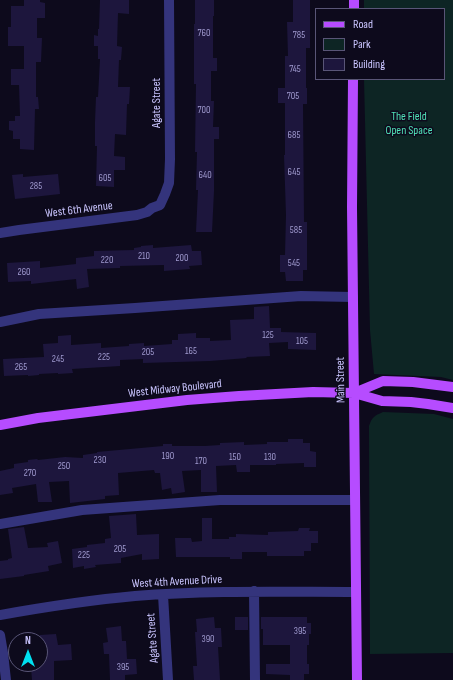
<!DOCTYPE html>
<style>
body{margin:0}
#map{position:relative;width:453px;height:680px;overflow:hidden;background:#0d0a1c;font-family:"Sofia Sans Condensed",sans-serif}
canvas{display:block}
.legend{position:absolute;left:315px;top:8px;width:130px;height:72px;box-sizing:border-box;background:#0d0a1c;border:1px solid #595577;margin:0;padding:5px 7px;list-style:none;font-size:12px;color:#cac5ff}
.legend li{display:flex;align-items:center;gap:8px;height:20px}
.legend b{width:20px;border:1px solid #595577}
.north{position:absolute;left:8px;top:632px;width:40px;height:40px;box-sizing:border-box;background:#0d0a1c;border:1px solid #595577;border-radius:50%;rotate:0deg;font-size:11px;font-weight:700;line-height:16px;text-align:center;color:#cac5ff}
.north::after{content:'';display:block;margin:auto;width:14px;height:18px;background:#00e0f0;clip-path:polygon(50% 0,100% 100%,50% 72%,0 100%)}
</style>
<div id="map">
<canvas width="453" height="680"></canvas>
<ul class="legend">
<li><b style="height:5px;background:#b64cff"></b>Road</li>
<li><b style="height:11px;background:#0d2524"></b>Park</li>
<li><b style="height:11px;background:#1d163d"></b>Building</li>
</ul>
<div class="north">N</div>
</div>
<script>
const context = document.querySelector('canvas').getContext('2d');
context.lineJoin = 'round';
function fillPath(path, color) { context.fillStyle = color; context.fill(path, 'evenodd'); }
function strokePath(path, color, width, dash) { context.strokeStyle = color; context.lineWidth = width; context.lineCap = dash ? 'butt' : 'round'; context.setLineDash(dash || []); context.stroke(path); }
function label(font, color, halo, rows, align = 'center') {
  context.font = font + ' "Sofia Sans Condensed",sans-serif'; context.lineWidth = 3; context.setLineDash([]); context.textBaseline = 'middle'; context.strokeStyle = halo; context.fillStyle = color; for (const [text, x, y, turn = 0] of rows) {
    context.save(); context.translate(x, y); context.rotate((+turn || 0) * Math.PI / 180); context.textAlign = isNaN(turn) ? turn : align; if (halo) context.strokeText(text, 0, 0); context.fillText(text, 0, 0); context.restore();
  }
}
const green = new Path2D(`
 M 364,0 L 453,0 L 453,380 L 441,377 L 374,374 L 370,330 L 364,79 L 444,79 L 444,9 L 364,9 Z
 M 383,412 L 434,414 L 453,419 L 453,653 L 370,654 L 369,426 C 372,417 374,416 383,412 Z`);
const building = new Path2D(`
 M 24,0 L 40,0 L 40,2 L 45,3 L 45,18 L 37,18 L 37,38 L 42,38 L 41,62 L 36,62 L 36,97 L 38,97 L 39,109 L 35,109 L 34,150 L 20,149 L 20,139 L 13,139 L 13,131 L 9,130 L 9,121 L 15,121 L 15,116 L 20,116 L 19,85 L 11,85 L 11,69 L 24,69 L 24,46 L 8,46 L 8,27 L 11,27 L 11,6 L 24,6 Z
 M 100,0 L 129,0 L 129,14 L 118,13 L 117,46 L 122,47 L 121,60 L 119,60 L 118,87 L 130,87 L 129,104 L 127,104 L 126,135 L 115,134 L 114,156 L 125,157 L 125,170 L 114,170 L 114,187 L 96,186 L 97,146 L 95,146 L 95,122 L 96,97 L 98,97 L 100,59 L 98,59 L 98,46 L 94,46 L 94,35 L 98,36 L 98,29 L 99,29 Z
 M 195,0 L 214,0 L 214,16 L 213,16 L 213,58 L 217,58 L 217,71 L 211,71 L 211,101 L 214,101 L 213,127 L 219,127 L 219,139 L 214,139 L 214,191 L 212,232 L 196,232 L 198,190 L 196,190 L 197,152 L 195,152 L 196,84 L 194,84 L 194,24 L 195,24 Z
 M 293,0 L 310,0 L 310,48 L 306,48 L 306,88 L 307,88 L 307,104 L 303,104 L 304,222 L 307,222 L 307,270 L 303,270 L 303,281 L 286,281 L 285,272 L 280,272 L 280,255 L 285,255 L 286,215 L 284,155 L 285,155 L 285,103 L 278,103 L 278,88 L 285,88 L 285,56 L 288,56 L 287,22 L 293,22 Z
 M 23,174 L 23,177 L 58,174 L 60,194 L 15,199 L 12,175 Z
 M 153,245 L 153,248 L 191,245 L 192,251 L 201,251 L 202,265 L 189,266 L 190,269 L 164,271 L 164,265 L 120,266 L 120,268 L 87,269 L 89,287 L 77,289 L 76,279 L 31,284 L 31,281 L 8,282 L 7,263 L 40,261 L 40,268 L 76,264 L 76,258 L 94,256 L 94,251 L 134,250 L 134,248 L 141,247 L 141,246 Z
 M 269,306 L 270,328 L 281,328 L 281,332 L 316,333 L 316,350 L 288,349 L 288,342 L 269,343 L 270,356 L 246,357 L 247,358 L 210,361 L 143,363 L 143,359 L 120,360 L 120,366 L 72,369 L 73,373 L 58,374 L 58,373 L 39,374 L 39,375 L 28,376 L 28,375 L 4,376 L 3,359 L 44,357 L 43,344 L 58,343 L 58,336 L 71,335 L 71,345 L 101,343 L 101,348 L 129,346 L 129,344 L 144,343 L 144,346 L 172,344 L 172,340 L 178,340 L 178,334 L 196,333 L 196,338 L 210,338 L 210,341 L 231,340 L 230,320 L 254,319 L 254,307 Z
 M 288,439 L 303,439 L 303,443 L 310,443 L 310,451 L 316,452 L 316,467 L 304,467 L 304,463 L 276,464 L 276,465 L 250,465 L 250,472 L 237,472 L 236,465 L 216,466 L 217,492 L 201,492 L 201,470 L 182,471 L 185,492 L 172,494 L 171,488 L 162,490 L 160,473 L 155,473 L 154,470 L 118,473 L 119,495 L 105,496 L 105,499 L 70,503 L 69,481 L 49,482 L 52,502 L 38,502 L 36,484 L 12,488 L 13,493 L 0,495 L 0,471 L 14,468 L 14,464 L 28,462 L 28,460 L 37,459 L 38,460 L 65,457 L 83,458 L 83,455 L 97,453 L 97,452 L 163,446 L 163,444 L 172,444 L 172,446 L 205,446 L 220,445 L 220,443 L 244,442 L 244,445 L 267,444 L 267,442 L 288,442 Z
 M 136,514 L 137,535 L 159,534 L 159,559 L 142,560 L 142,554 L 121,558 L 121,563 L 95,565 L 96,567 L 84,569 L 84,566 L 73,568 L 72,549 L 87,547 L 87,545 L 105,543 L 105,539 L 111,538 L 109,516 Z
 M 202,518 L 212,518 L 212,539 L 229,539 L 229,537 L 236,537 L 236,534 L 268,535 L 268,532 L 298,531 L 299,528 L 310,528 L 309,531 L 318,531 L 318,543 L 311,543 L 311,551 L 304,551 L 304,556 L 267,556 L 267,552 L 242,552 L 242,559 L 230,559 L 230,557 L 176,557 L 175,538 L 191,538 L 192,542 L 202,541 Z
 M 24,527 L 28,548 L 48,547 L 47,543 L 58,541 L 62,563 L 48,566 L 49,571 L 24,575 L 24,576 L 0,579 L 0,561 L 8,560 L 8,559 L 12,558 L 8,529 Z
 M 214,617 L 215,628 L 221,628 L 222,647 L 218,647 L 220,680 L 194,680 L 193,666 L 197,666 L 195,632 L 197,632 L 196,619 Z
 M 235,617 L 248,617 L 248,630 L 235,630 Z
 M 261,617 L 307,617 L 307,623 L 311,623 L 311,634 L 309,634 L 309,645 L 307,645 L 307,664 L 309,664 L 309,674 L 304,674 L 304,680 L 290,680 L 290,675 L 266,674 L 266,664 L 290,664 L 290,645 L 263,645 L 263,629 L 261,629 Z
 M 121,626 L 122,641 L 126,641 L 127,659 L 136,659 L 137,674 L 125,675 L 125,680 L 110,680 L 109,654 L 104,654 L 103,643 L 108,642 L 106,628 Z
 M 56,634 L 58,645 L 71,644 L 72,660 L 54,661 L 54,680 L 32,680 L 31,667 L 40,666 L 40,635 Z`);
const minor = new Path2D(`
 M 0,233 L 19,230 L 137,215 L 147,212 L 152,208 L 160,205 L 165,194 L 169,183 L 170,159 L 169,0
 M 0,322 L 39,314 L 135,308 L 301,296 L 353,297
 M 0,524 L 82,510 L 220,500 L 355,500
 M 254,591 L 255,680
 M 163,595 L 168,680
 M 0,615 C 45,607 90,600 135,596 C 209,590 283,592 356,592
 M 0,635 L 3,653 L 6,680`);
const major = new Path2D(`
 M 354,9 L 354,0
 M 353,79 L 352,207 L 357,680
 M 354,393 L 383,381 L 413,382 L 453,387
 M 0,425 L 38,418 L 187,400 L 239,396 L 313,392 L 354,393 L 382,401 L 411,402 L 428,404 L 453,408`);
const numberNames = [
 ["760",204,33],
 ["785",299,35],
 ["745",295,69],
 ["705",293,96],
 ["700",204,110],
 ["685",294,135],
 ["645",294,172],
 ["640",205,175],
 ["605",105,178],
 ["285",36,186],
 ["585",296,230],
 ["210",144,256],
 ["200",182,258],
 ["220",107,260],
 ["545",294,263],
 ["260",24,272],
 ["125",268,335],
 ["105",302,341],
 ["165",191,351],
 ["205",148,352],
 ["225",104,357],
 ["245",58,359],
 ["265",21,367],
 ["190",168,456],
 ["150",235,457],
 ["130",270,457],
 ["230",100,460],
 ["170",201,461],
 ["250",64,466],
 ["270",30,473],
 ["205",120,549],
 ["225",84,555],
 ["395",300,631],
 ["390",208,639],
 ["395",123,667]
];
const streetNames = [
 ["Agate Street",157,103,-90],
 ["West 6th Avenue",79,210,-7],
 ["Main Street",341,380,-91],
 ["West Midway Boulevard",175,389,-6],
 ["West 4th Avenue Drive",177,582,-3],
 ["Agate Street",153,638,-94]
];
const parkNames = [
 ["The Field",409,117],
 ["Open Space",409,131]
];
fillPath(green, '#0d2524');
fillPath(building, '#1d163d');
strokePath(minor, '#34347c', 10);
strokePath(major, '#b64cff', 10);
label('10px', '#9f99ce', null, numberNames);
label('12px', '#cac5ff', '#0d0a1c', streetNames);
label('12px', '#50e0b7', '#0d0a1c', parkNames);
</script>
